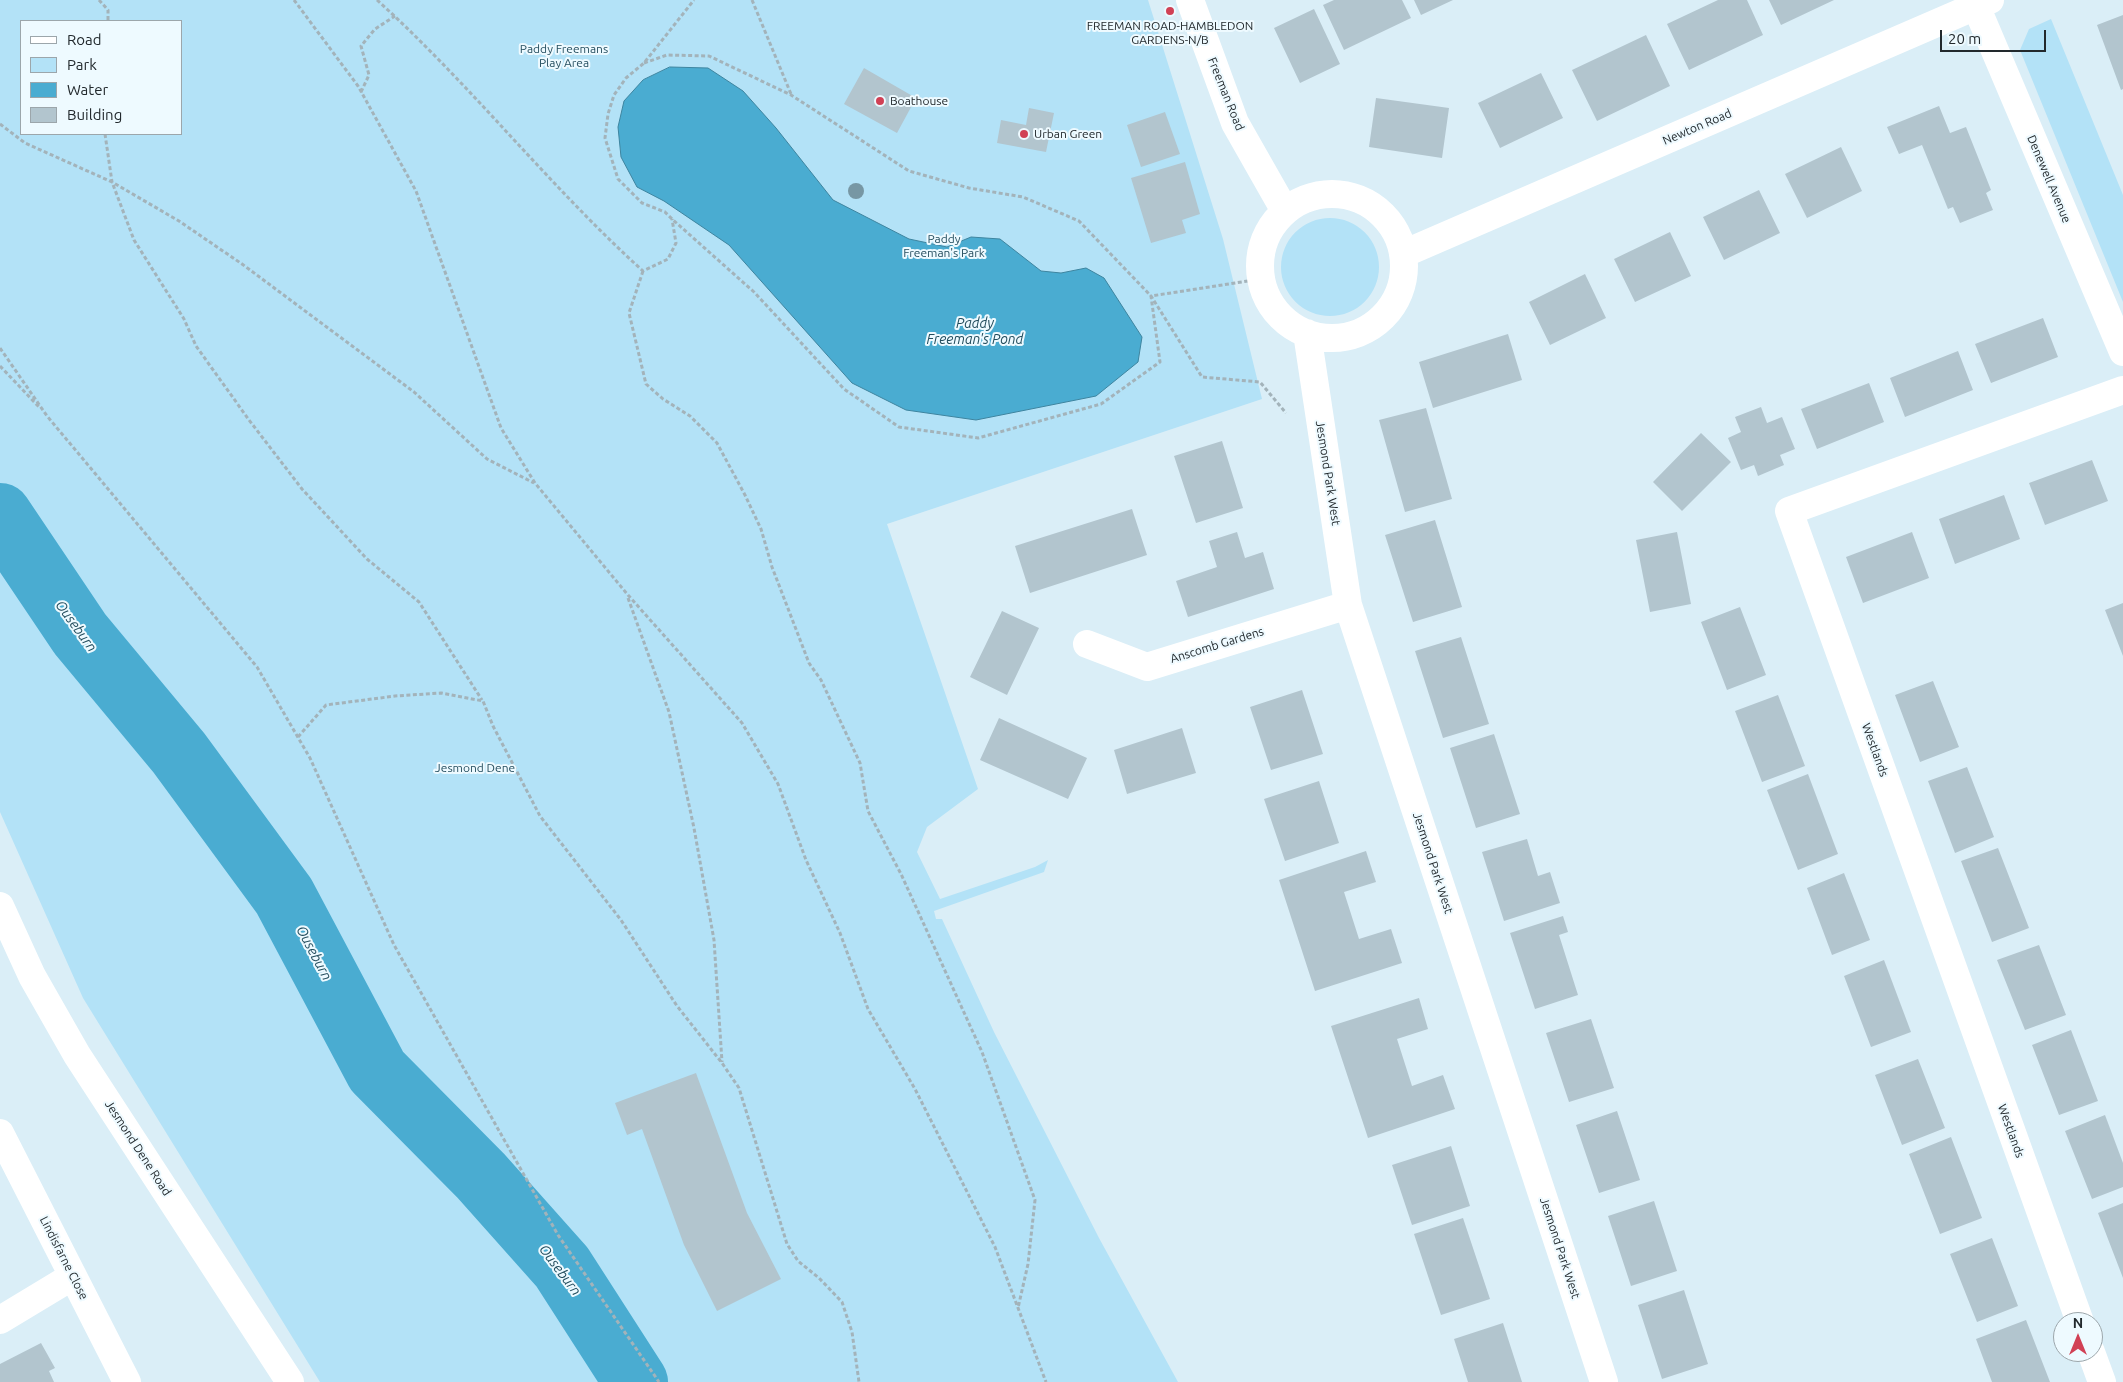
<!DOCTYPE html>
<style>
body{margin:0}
#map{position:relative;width:2123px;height:1382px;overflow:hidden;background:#daeef7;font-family:Ubuntu,sans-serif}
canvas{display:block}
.legend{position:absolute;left:20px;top:20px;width:162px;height:115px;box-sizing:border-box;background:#eefaff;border:1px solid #9ca6ab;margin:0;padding:6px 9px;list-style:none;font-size:15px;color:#22292d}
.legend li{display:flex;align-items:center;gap:10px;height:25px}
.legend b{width:25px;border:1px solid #9ca6ab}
.north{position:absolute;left:2053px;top:1312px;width:50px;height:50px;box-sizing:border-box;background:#eefaff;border:1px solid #9ca6ab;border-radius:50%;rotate:0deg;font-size:14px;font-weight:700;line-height:20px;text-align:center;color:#22292d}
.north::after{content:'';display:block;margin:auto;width:18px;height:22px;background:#d14155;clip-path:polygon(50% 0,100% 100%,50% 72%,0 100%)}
.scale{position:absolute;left:1940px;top:30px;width:106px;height:22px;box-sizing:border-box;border:2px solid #22292d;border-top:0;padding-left:6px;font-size:15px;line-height:18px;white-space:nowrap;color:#22292d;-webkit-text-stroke:4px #eefaff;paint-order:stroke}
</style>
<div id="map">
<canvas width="2123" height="1382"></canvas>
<ul class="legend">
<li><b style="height:6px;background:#fff"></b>Road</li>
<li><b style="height:14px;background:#b3e2f7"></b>Park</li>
<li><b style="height:14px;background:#4aacd1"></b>Water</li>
<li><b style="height:14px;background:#b2c5ce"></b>Building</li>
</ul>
<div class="north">N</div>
<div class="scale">20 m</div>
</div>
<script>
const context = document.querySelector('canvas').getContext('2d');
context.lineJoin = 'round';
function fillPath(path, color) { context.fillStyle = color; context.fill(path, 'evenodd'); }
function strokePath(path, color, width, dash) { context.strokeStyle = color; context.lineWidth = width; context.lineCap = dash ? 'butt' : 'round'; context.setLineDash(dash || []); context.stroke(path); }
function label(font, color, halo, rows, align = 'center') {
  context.font = font + ' Ubuntu,sans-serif'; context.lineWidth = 4; context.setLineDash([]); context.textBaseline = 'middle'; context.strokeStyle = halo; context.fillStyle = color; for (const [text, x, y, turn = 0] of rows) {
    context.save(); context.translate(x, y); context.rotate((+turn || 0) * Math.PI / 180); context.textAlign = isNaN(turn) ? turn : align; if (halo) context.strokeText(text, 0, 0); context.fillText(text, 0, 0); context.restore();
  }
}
const green = new Path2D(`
 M 0,0 L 1148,0 L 1223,239 L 1262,399 L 887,524 L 978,789 L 927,827 L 917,852 L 940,899 L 1035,867 L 1048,860 L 1044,872 L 934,911 L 936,919 L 942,919 L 994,1032 L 1099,1238 L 1178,1382 L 320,1382 L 83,998 L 0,812 ZM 21,21 L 181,21 L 181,134 L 21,134 Z
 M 2051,19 L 2123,195 L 2123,302 L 2020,50 L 2029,29 Z
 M1281 267a49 49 0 1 1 98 0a49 49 0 1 1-98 0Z`);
const water = new Path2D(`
 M 670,67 L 708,68 L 743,91 L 776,128 L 833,200 L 909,239 L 947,247 L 971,237 L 1000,239 L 1041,271 L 1061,273 L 1086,268 L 1104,278 L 1142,337 L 1138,362 L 1096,396 L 976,420 L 906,410 L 852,383 L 729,245 L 664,201 L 637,187 L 621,157 L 618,127 L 624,101 L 643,80 Z`);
const river = new Path2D(`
 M 0,515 L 80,634 L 179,753 L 284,896 L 377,1071 L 481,1176 L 562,1267 L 636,1382`);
const building = new Path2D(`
 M 1334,0 L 1402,0 L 1411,18 L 1344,50 L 1323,5 Z
 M 1414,0 L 1453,0 L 1421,15 Z
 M 1718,0 L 1747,0 L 1763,35 L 1689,70 L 1667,24 Z
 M 1769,0 L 1834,0 L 1781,25 Z
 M 1314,9 L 1340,64 L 1300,83 L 1274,28 Z
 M 2123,15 L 2123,89 L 2121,90 L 2097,25 Z
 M 1646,35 L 1670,86 L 1597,121 L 1572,70 Z
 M 864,68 L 916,98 L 897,133 L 844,104 Z
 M 1541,73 L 1563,118 L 1500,148 L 1478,103 Z
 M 1376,98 L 1449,108 L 1442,158 L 1369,147 Z
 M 1939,106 L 1950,133 L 1966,127 L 1991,190 L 1986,193 L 1993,210 L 1960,223 L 1953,207 L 1948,209 L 1922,145 L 1899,154 L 1887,127 Z
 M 1029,108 L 1054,113 L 1046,152 L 997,143 L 1001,120 L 1026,125 Z
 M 1165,112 L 1180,154 L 1141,167 L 1127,125 Z
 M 1841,147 L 1862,191 L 1807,218 L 1785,174 Z
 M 1185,162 L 1200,214 L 1182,220 L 1186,233 L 1151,243 L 1131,178 Z
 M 1759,190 L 1780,233 L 1724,260 L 1703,217 Z
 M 1670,232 L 1691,276 L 1635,302 L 1614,259 Z
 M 1585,274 L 1606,318 L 1550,345 L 1529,302 Z
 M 2043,318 L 2058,357 L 1991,383 L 1975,344 Z
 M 1508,334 L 1522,380 L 1433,408 L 1419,362 Z
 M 1958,351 L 1973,390 L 1905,417 L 1890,378 Z
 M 1869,383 L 1884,422 L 1817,449 L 1801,409 Z
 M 1761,407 L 1767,423 L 1782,417 L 1795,449 L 1780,455 L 1784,465 L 1758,476 L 1754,465 L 1741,470 L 1728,438 L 1741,432 L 1735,417 Z
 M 1426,408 L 1452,499 L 1405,512 L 1379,420 Z
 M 1701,433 L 1731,462 L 1682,511 L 1653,482 Z
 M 1222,441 L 1243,508 L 1196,523 L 1174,456 Z
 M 2092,460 L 2108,501 L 2045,525 L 2029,483 Z
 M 2004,495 L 2020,539 L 1955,564 L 1939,519 Z
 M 1132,509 L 1147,555 L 1030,593 L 1015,546 Z
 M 1435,520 L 1462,607 L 1413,622 L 1385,535 Z
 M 1237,532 L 1245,558 L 1263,552 L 1274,589 L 1188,617 L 1176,581 L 1217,567 L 1209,541 Z
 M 1677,532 L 1691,604 L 1650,612 L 1636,540 Z
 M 1912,532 L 1929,578 L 1863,603 L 1846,557 Z
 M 2123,603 L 2123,656 L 2105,610 Z
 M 1740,607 L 1766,675 L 1727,690 L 1701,622 Z
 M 1002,611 L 1039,628 L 1007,695 L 970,677 Z
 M 1461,637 L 1489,724 L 1443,738 L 1415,651 Z
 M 1933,681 L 1959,747 L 1920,762 L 1895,695 Z
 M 1302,690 L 1323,754 L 1271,770 L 1250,707 Z
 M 1778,695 L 1805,766 L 1762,782 L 1735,711 Z
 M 999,718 L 1087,758 L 1068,799 L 980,760 Z
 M 1182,728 L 1196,773 L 1127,794 L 1114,750 Z
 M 1494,734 L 1520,814 L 1476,828 L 1450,748 Z
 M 1967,767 L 1994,837 L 1955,853 L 1928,781 Z
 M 1808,774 L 1838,854 L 1798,870 L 1767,790 Z
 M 1319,781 L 1339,843 L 1285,861 L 1264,799 Z
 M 1527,839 L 1538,876 L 1550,872 L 1560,903 L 1504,921 L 1482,852 Z
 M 1998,848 L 2029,928 L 1992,942 L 1961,861 Z
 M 1366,851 L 1376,882 L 1344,892 L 1359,939 L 1391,929 L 1402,963 L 1315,991 L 1279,880 Z
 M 1844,873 L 1870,940 L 1832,955 L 1807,888 Z
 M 1563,916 L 1568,932 L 1559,935 L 1578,995 L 1535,1009 L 1510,933 Z
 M 2039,945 L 2066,1015 L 2025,1030 L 1997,960 Z
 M 1884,960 L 1911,1032 L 1871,1047 L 1844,976 Z
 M 1419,998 L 1428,1029 L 1397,1039 L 1412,1086 L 1443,1075 L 1455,1109 L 1368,1138 L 1331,1026 Z
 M 1591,1019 L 1614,1088 L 1569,1102 L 1546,1033 Z
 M 2071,1030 L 2098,1101 L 2059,1115 L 2032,1045 Z
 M 1918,1059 L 1945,1128 L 1902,1145 L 1875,1075 Z
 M 696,1073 L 747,1213 L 781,1279 L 717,1311 L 684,1245 L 642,1129 L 627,1135 L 615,1103 Z
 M 1617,1111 L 1640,1180 L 1599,1193 L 1576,1125 Z
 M 2105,1115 L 2123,1163 L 2123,1187 L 2092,1199 L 2065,1131 Z
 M 1951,1137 L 1982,1218 L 1940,1234 L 1909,1154 Z
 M 1451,1146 L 1470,1206 L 1412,1225 L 1392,1165 Z
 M 1654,1201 L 1677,1271 L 1631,1286 L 1608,1216 Z
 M 2123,1203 L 2123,1278 L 2098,1213 Z
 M 1463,1218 L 1490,1299 L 1441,1315 L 1414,1234 Z
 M 1992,1238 L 2018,1306 L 1977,1322 L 1950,1254 Z
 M 1684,1290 L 1708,1364 L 1662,1379 L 1638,1305 Z
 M 2026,1320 L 2050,1382 L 1992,1382 L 1976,1339 Z
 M 1503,1323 L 1522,1382 L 1468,1382 L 1454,1339 Z
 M 41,1343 L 55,1368 L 49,1371 L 54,1382 L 0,1382 L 0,1364 Z`);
const path = new Path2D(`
 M 99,0 L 108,10 L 108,21
 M 294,0 L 358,86 L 416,191 L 501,428 L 535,483 L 628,595 L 742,723 L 778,784 L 806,860 L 840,933 L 868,1009 L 915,1089 L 995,1247 L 1046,1382
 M 377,0 C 471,85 549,186 643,271 L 668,259 L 676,243 L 672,219
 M 752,0 L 791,94
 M 644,63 L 667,55 L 709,56 L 791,95 L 909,171 L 969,188 L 1023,197 L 1079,221 L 1151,296 L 1160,362 L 1101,404 L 978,438 L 899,427 L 844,389 L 754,292 L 672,219 L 665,212 L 642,203 L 618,179 L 605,138 L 608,114 L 614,95 L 626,78 L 644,63 L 694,0
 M 361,92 L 369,75 L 361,46 L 375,29 L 395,16
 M 0,124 L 25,143 L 112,182 L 134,240 L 184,319 L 196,346 L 249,420 L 302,489 L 367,559 L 419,602 L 482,700
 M 105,134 L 112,182 L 179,221 L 242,264 L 414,392 L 487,459 L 534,483
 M 643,271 L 629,313 L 646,384 L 663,399 L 690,416 L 717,443 L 745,495 L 761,529 L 772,567 L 809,663 L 821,680 L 860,763 L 868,811 L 901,874 L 982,1052 L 1035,1200 L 1028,1264 L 1018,1308
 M 1261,279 L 1151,296 L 1202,377 L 1260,382 L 1286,413
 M 0,348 L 47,416 L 257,667 L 310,758 L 394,945 L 558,1235 L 659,1382
 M 0,366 L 39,407
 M 628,598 L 669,712 L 694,828 L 714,940 L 722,1062
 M 298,737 L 326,705 L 395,696 L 441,693 L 483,701 L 493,726 L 540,816 L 621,920 L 677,1006 L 722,1063 L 739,1088 L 787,1244 L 798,1261 L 819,1278 L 842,1302 L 852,1332 L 859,1382`);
const minor = new Path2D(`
 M 1190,0 L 1235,123 L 1285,211
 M 1976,6 L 2123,352
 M1260 266a72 72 0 1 1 144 0a72 72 0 1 1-144 0Z
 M 1403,254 L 1990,0
 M 1307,333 L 1348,605 L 1604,1382
 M 1087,644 L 1147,667 L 1348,605
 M 0,906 L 32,976 L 77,1055 L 290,1382
 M 0,1133 L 127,1382
 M 0,1320 L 73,1276
 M 2080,1322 L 1789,511 L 2123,390
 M 2091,1352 L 2102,1382`);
const trees = [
 [856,191]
];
const markers = [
 [1170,11,5,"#d14155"],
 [880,101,5,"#d14155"],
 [1024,134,5,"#d14155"]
];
const poiNames = [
 ["FREEMAN ROAD-HAMBLEDON",1170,26,"center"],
 ["GARDENS-N/B",1170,40,"center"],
 ["Boathouse",890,101],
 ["Urban Green",1034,134]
];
const parkNames = [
 ["Paddy Freemans",564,49],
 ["Play Area",564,63],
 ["Paddy",944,239],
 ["Freeman's Park",944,253],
 ["Jesmond Dene",475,768]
];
const streetNames = [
 ["Freeman Road",1226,94,68],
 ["Newton Road",1697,127,-23],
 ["Denewell Avenue",2049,179,67],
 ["Jesmond Park West",1328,473,81],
 ["Anscomb Gardens",1217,645,-17],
 ["Westlands",1875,750,70],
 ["Jesmond Park West",1433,863,72],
 ["Westlands",2011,1131,70],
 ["Jesmond Dene Road",138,1148,57],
 ["Jesmond Park West",1560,1248,72],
 ["Lindisfarne Close",64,1258,63]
];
const waterNames = [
 ["Paddy",975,323],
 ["Freeman's Pond",975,339],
 ["Ouseburn",76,626,54],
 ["Ouseburn",314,953,62],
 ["Ouseburn",560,1270,53]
];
fillPath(green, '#b3e2f7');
fillPath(water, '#4aacd1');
strokePath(water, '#3e85a0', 1);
strokePath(river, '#4aacd1', 64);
fillPath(building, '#b2c5ce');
strokePath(path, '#a3b3ba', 3, [4, 2.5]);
strokePath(minor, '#fff', 28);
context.fillStyle = '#7797a4';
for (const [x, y] of trees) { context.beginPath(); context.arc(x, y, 8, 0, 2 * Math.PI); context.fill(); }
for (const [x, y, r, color] of markers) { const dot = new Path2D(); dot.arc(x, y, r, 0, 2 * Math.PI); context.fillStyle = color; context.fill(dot); strokePath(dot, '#eefaff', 2); }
label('12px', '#22292d', '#eefaff', poiNames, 'left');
label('12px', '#264f60', '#eefaff', parkNames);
label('12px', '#22292d', '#eefaff', streetNames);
label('italic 14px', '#234d5d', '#eefaff', waterNames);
</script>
